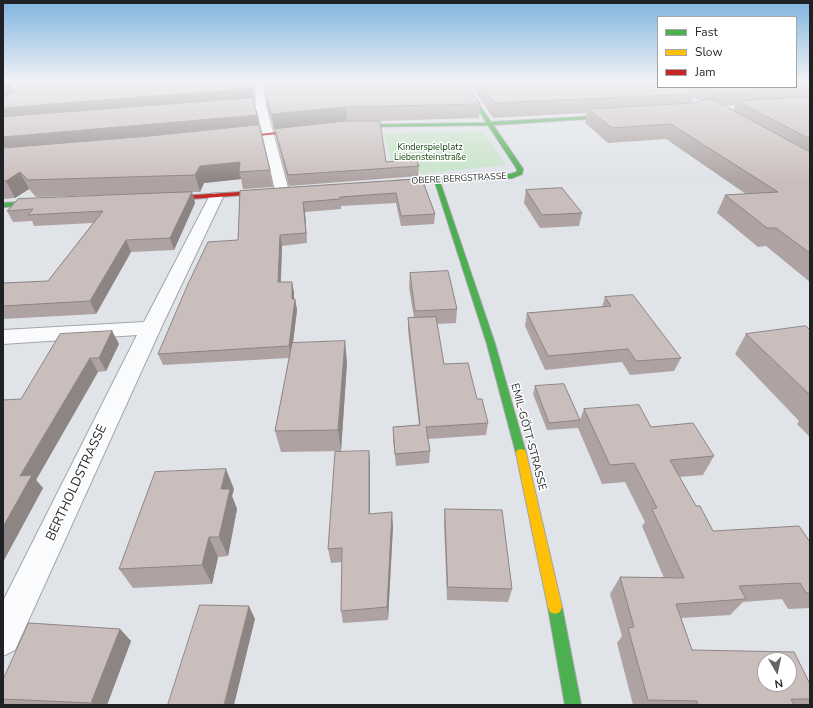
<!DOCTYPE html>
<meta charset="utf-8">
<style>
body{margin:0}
#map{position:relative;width:813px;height:708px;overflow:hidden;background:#e0e3e8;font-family:"Nunito Sans",sans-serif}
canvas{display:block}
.frame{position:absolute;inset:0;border:4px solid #1f2124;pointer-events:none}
.legend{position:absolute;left:657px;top:16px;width:140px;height:72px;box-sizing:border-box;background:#fff;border:1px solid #a5a6a7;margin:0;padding:5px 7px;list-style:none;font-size:12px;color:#1f2124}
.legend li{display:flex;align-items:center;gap:8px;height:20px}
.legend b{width:20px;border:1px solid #a5a6a7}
.north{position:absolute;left:757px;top:652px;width:40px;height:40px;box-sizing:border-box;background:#fff;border:1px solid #a5a6a7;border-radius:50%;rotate:171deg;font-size:11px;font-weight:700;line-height:16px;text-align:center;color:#1f2124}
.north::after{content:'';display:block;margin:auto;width:14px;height:18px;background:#636569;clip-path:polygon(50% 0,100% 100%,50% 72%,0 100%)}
</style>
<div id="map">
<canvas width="813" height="708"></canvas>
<div class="frame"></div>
<ul class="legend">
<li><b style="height:5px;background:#4caf50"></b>Fast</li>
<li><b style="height:5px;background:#ffc107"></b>Slow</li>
<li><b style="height:5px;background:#c62828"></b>Jam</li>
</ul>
<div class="north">N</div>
</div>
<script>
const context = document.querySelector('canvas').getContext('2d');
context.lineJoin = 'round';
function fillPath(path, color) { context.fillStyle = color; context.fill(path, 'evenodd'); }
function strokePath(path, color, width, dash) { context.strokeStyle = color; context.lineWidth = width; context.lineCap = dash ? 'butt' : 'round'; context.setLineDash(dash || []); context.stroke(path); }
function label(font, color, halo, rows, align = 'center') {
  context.font = font + ' "Nunito Sans",sans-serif'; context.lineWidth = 3; context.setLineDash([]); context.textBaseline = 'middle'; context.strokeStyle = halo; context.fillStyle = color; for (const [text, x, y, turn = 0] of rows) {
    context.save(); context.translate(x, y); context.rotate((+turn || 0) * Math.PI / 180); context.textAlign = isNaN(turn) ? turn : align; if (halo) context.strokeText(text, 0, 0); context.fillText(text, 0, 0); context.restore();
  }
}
const green = new Path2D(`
 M 475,131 L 484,133 L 506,165 L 421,174 L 418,170 L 396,176 L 384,134 Z`);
const street = new Path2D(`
 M 254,81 L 265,82 L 266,106 L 289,191 L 287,194 L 282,195 L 277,194 L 275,191 L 257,110 L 225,112 L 220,109 L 225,106 L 256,103 L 255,83 Z
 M 216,193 L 221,194 L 223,197 L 161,328 L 15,650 L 3,656 L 3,601 L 137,335 L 3,344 L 3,330 L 144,322 L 209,197 L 211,194 Z`);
const fast = new Path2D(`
 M 459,81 L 463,81 L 491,122 L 616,115 L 618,116 L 616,117 L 493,125 L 523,169 L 522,174 L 512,178 L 440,182 L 495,344 L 526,453 L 525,456 L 521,457 L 517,456 L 516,453 L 487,344 L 435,182 L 394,185 L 391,183 L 394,181 L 511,174 L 517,172 L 517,169 L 488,125 L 350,127 L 348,126 L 350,125 L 487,123 Z
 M 44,201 L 46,202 L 46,204 L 3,207 L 3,203 Z
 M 555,600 L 560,602 L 562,607 L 581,705 L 565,705 L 548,607 L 550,602 Z`);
const slow = new Path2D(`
 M 521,449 L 525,450 L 526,453 L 562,607 L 560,612 L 555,614 L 550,612 L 548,607 L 516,453 L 517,450 Z`);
const jam = new Path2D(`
 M 304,129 L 306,129 L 306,131 L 231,139 L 229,138 L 231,137 Z
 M 270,190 L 273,192 L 272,193 L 164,201 L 161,199 L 164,197 Z`);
const wall = new Path2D(`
 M 3,81 L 253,81 L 254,102 L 259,125 L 270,170 L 273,187 L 243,189 L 241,179 L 204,183 L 200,192 L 192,192 L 195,203 L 174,250 L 131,252 L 96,314 L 3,319 L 3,283 L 48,281 L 93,223 L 34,226 L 32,221 L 13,222 L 7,211 L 178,193 L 36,197 L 29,189 L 15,198 L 3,199 ZM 12,86 L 23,86 L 14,91 Z
 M 264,81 L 465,81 L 480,104 L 479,118 L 380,121 L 386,162 L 419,166 L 418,176 L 289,186 L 276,138 L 275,129 L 274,129 L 267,106 L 265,92 L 265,82 Z
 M 468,81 L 658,81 L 658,87 L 796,87 L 810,81 L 810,282 L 766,246 L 758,247 L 717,213 L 725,195 L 746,194 L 666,139 L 608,143 L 585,123 L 587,113 L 493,118 ZM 693,97 L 701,101 L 691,103 ZM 735,105 L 733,111 L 724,106 Z
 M 422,179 L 435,214 L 434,224 L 401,226 L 396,203 L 341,206 L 341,209 L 305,212 L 307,243 L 282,246 L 281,282 L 292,282 L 294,293 L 294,299 L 295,299 L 297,310 L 293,343 L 347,362 L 341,451 L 281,452 L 275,431 L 289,358 L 163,365 L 158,354 L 238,240 L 240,191 Z
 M 526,190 L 582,213 L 579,226 L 540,228 L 524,203 Z
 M 410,273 L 457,309 L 456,323 L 437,324 L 444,364 L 477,399 L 488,423 L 486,435 L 428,439 L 430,451 L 429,463 L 396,466 L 393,440 L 393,427 L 419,425 L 408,330 L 408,318 L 414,318 L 409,287 Z
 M 605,297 L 681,358 L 674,371 L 630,375 L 622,362 L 545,370 L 525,326 L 527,313 L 602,307 Z
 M 810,330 L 810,437 L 797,424 L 799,421 L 735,354 L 746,334 Z
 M 112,331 L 119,344 L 106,371 L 98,372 L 36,480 L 43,488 L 3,562 L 3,400 L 21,399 Z
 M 535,386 L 580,420 L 584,409 L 651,427 L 714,456 L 703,475 L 679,477 L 696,506 L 713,531 L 810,542 L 810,608 L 788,609 L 782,599 L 743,602 L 730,615 L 681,618 L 692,650 L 810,684 L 810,704 L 808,705 L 633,705 L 617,643 L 622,636 L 610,594 L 620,577 L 664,578 L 642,526 L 645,522 L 625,482 L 602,484 L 578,428 L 547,430 L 533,394 Z
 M 369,451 L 370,465 L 370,514 L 393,526 L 388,620 L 343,623 L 341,611 L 342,562 L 331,563 L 328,549 Z
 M 234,489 L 232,496 L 237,509 L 228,556 L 218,557 L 212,584 L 133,588 L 119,569 Z
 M 445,509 L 512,589 L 508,602 L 447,600 L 444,523 Z
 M 120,629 L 131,641 L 107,705 L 4,705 L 3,704 L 3,680 Z`);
const shadedWall = new Path2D(`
 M 251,81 L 253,81 L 254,102 L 3,124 L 3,108 Z
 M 10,82 L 16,95 L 3,104 L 3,86 Z
 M 346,107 L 347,122 L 274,129 L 271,114 Z
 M 257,115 L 260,130 L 3,154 L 3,137 Z
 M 240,162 L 239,172 L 241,179 L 204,183 L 200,192 L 195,175 L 200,166 Z
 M 20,172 L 29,189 L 15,198 L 6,181 Z
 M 192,192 L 195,203 L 174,250 L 170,238 Z
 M 303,202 L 305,212 L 307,243 L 306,233 Z
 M 280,235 L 282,246 L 280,293 L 278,282 Z
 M 126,240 L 131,252 L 96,314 L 90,301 Z
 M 292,282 L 294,293 L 294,307 L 295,299 L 297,310 L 291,358 L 289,346 L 292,299 Z
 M 112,331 L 119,344 L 106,371 L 99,358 Z
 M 345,341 L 347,362 L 341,451 L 338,430 Z
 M 90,358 L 98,372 L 36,480 L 43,488 L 3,562 L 3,527 L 20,476 Z
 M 369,451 L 370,465 L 370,528 L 369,514 Z
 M 226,469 L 234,489 L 232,496 L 237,509 L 228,556 L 219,537 L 221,489 Z
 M 392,512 L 393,526 L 388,620 L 387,607 Z
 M 209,537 L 218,557 L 212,584 L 202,565 Z
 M 249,606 L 255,619 L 234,705 L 224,705 Z
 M 120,629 L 131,641 L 107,705 L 94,705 L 91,703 Z`);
const building = new Path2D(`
 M 29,81 L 251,81 L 252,88 L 3,108 L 3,99 Z
 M 265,81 L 465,81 L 480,104 L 346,107 L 271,114 L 265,92 Z
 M 478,81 L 658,81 L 658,87 L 683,87 L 694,94 L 495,103 Z
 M 796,81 L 810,81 L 810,88 L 719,93 L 708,91 L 705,87 L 796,87 Z
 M 3,82 L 10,82 L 3,86 Z
 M 810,97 L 810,139 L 737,101 Z
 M 253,98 L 257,115 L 3,137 L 3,117 Z
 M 705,99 L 716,101 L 810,152 L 810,253 L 776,228 L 767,228 L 725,195 L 778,192 L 671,124 L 612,128 L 588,109 L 693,103 Z
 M 346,121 L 380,121 L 386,162 L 416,159 L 419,166 L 288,175 L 275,129 Z
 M 259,125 L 270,170 L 239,172 L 240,162 L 200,166 L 195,175 L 28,180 L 20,172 L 6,181 L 3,181 L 3,148 L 150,136 Z
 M 422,179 L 435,214 L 401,216 L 396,193 L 340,197 L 340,199 L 303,202 L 306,233 L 280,235 L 278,282 L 292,282 L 292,299 L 295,299 L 289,346 L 158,354 L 188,284 L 208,242 L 238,240 L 240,191 Z
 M 562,188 L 582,213 L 542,215 L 526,190 Z
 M 192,192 L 170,238 L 126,240 L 90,301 L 3,306 L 3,283 L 48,281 L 103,211 L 28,215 L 33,209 L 7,211 L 18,199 Z
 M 448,271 L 457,309 L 415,311 L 410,273 Z
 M 633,295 L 681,358 L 636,361 L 628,349 L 548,356 L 527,313 L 611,306 L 605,297 Z
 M 436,317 L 444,364 L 468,363 L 477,399 L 482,399 L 488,423 L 426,427 L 430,451 L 395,454 L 393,427 L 420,425 L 408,318 Z
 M 806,326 L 810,330 L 810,395 L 746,334 Z
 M 112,331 L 99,358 L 90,358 L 20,476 L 32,475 L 3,527 L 3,400 L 21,399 L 60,334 Z
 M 345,341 L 338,430 L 275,431 L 292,343 Z
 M 564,384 L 580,420 L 549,423 L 535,386 Z
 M 639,405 L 651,427 L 693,423 L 714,456 L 670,460 L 696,506 L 700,506 L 713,531 L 799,526 L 810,542 L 810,593 L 806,593 L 800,583 L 739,586 L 746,599 L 676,604 L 692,650 L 794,652 L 810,684 L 810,699 L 791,699 L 794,705 L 698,705 L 697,701 L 648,700 L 628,628 L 634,627 L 620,577 L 684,578 L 652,509 L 657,508 L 634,463 L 610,465 L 584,409 ZM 765,660 L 789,660 L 789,684 L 765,684 Z
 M 369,451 L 369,514 L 392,512 L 387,607 L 341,611 L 342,548 L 328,549 L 335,452 Z
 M 226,469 L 221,489 L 230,489 L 219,537 L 209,537 L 202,565 L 119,569 L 155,472 Z
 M 445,509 L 502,510 L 512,589 L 448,587 Z
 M 200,605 L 249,606 L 224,705 L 168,705 Z
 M 29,623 L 120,629 L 91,703 L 3,699 L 3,680 Z`);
const farParknames = [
 ["Kinderspielplatz",430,148],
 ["Liebensteinstraße",430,158]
];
const farStreetnames = [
 ["OBERE BERGSTRASSE",459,179,-3]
];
const streetNames = [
 ["EMIL-GÖTT-STRASSE",528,437,75]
];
const nearStreetnames = [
 ["BERTHOLDSTRASSE",77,483,-65]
];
fillPath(green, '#c8e4c8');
strokePath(street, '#a3a5a9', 2);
strokePath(fast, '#a3a5a9', 2);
strokePath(slow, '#a3a5a9', 2);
strokePath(jam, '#a3a5a9', 2);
fillPath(street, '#fafbfc');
fillPath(fast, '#4caf50');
fillPath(slow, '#ffc107');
fillPath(jam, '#c62828');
fillPath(wall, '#aea3a2');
fillPath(shadedWall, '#8d8584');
fillPath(building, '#cabebc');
strokePath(building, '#8d8584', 1);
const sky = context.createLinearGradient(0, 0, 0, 181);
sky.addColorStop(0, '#7eb4df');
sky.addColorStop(0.45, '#f1f2f5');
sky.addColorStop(1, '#f1f2f500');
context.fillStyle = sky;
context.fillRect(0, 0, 813, 181);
label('9px', '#11430c', '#fff', farParknames);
label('9px', '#1f2124', '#fff', farStreetnames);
label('11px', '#1f2124', '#fff', streetNames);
label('13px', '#1f2124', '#fff', nearStreetnames);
</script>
